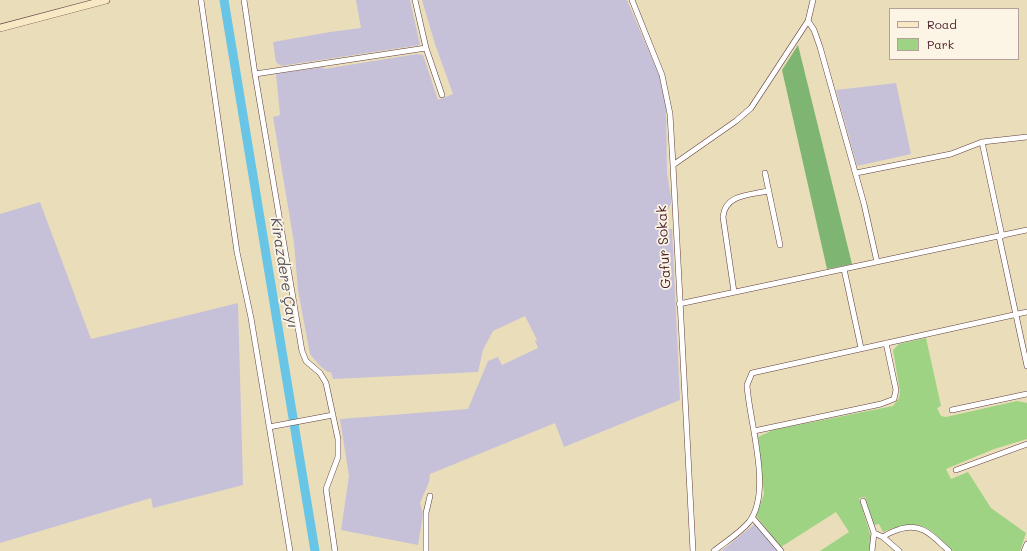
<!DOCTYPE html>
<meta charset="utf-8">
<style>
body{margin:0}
#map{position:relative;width:1027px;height:551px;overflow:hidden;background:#e9deb9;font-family:Mali,sans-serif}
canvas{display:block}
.legend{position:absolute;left:889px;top:8px;width:130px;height:52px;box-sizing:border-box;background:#fcf5e5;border:1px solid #b59f9b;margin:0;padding:5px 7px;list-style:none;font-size:12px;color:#4a1f2b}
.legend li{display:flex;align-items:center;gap:8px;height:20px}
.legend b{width:20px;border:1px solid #b59f9b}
</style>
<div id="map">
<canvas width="1027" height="551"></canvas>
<ul class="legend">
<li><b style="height:5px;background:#f8e8c3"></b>Road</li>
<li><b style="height:11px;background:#9fd384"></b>Park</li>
</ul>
</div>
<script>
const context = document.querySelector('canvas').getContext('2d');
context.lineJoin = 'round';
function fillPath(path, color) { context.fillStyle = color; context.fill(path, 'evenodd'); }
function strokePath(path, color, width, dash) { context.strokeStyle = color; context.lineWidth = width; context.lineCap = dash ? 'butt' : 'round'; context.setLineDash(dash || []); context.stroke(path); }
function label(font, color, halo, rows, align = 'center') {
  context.font = font + ' Mali,sans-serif'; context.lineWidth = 3.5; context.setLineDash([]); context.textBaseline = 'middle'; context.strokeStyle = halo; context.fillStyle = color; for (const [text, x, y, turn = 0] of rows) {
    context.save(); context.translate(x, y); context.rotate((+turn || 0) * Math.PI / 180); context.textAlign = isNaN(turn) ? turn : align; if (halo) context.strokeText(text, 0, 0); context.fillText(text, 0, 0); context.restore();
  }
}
const industrial = new Path2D(`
 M 356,0 L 410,0 L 420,45 L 281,66 L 276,62 L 273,42 L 330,32 L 361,28 Z
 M 422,0 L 627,0 L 659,75 L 666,108 L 667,173 L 671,198 L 671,204 L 668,209 L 668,229 L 672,229 L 680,400 L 564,447 L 555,423 L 430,474 L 429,482 L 420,503 L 423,515 L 418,545 L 341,530 L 349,476 L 340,419 L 468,409 L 488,361 L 498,357 L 502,365 L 538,348 L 535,341 L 537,340 L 525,316 L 493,331 L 483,350 L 478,372 L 333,379 L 331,372 L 328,372 L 320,366 L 310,354 L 298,290 L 294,243 L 273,117 L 280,115 L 276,74 L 323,67 L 324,69 L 417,54 L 423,55 L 438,100 L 453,94 L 435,44 Z
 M 896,83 L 911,154 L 857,166 L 836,90 Z
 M 40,202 L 91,339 L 238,303 L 243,485 L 153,508 L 151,498 L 0,543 L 0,214 Z
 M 756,523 L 778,551 L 721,551 Z`);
const green = new Path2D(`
 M 926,338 L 941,406 L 937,408 L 941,416 L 946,417 L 1017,401 L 1027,403 L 1027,439 L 994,449 L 946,469 L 951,479 L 968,472 L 991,508 L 1026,533 L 1020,551 L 953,551 C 925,524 922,518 883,532 L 879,524 L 874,525 L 865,497 L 859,498 L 871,537 L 869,551 L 820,551 L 849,532 L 836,512 L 781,547 L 756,516 L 764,494 L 758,437 L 773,430 L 893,406 L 899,398 L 900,392 L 893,350 L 899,344 Z`);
const forest = new Path2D(`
 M 798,45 L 852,264 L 827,269 L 782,70 Z`);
const river = new Path2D(`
 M 224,0 L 315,551`);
const street = new Path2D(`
 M 201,0 L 237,252 L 251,318 L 290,551
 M 244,0 L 255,74 L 302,351 L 306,361 L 320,373 L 326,383 L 338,439 L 338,457 L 326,489 L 335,551
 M 415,0 L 426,48 L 442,95
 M 632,0 L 662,75 L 670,114 L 673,165
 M 808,21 L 814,30 L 820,47 L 864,204 L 877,262
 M 255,74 L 426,48
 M 982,142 L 1002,236
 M 765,173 L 780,245
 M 856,173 L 951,154 L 982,142 L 1027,137
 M 999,236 L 1027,366
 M 844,269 L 861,348
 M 734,292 L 723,217 C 725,194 750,195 768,191
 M 679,304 L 1027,230
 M 952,410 L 1027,394
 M 269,427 L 333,415
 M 754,431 L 881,404 L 894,399 L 896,390 L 886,343
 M 956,470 L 1027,444
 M 863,501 L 874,533 L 872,551
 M 752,517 L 781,551
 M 874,533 L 883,537 L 899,551
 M 883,537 C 888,533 894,531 900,529 C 923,522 933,537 949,551
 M 426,551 L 426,513 L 430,496
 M 693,551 L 673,165 L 736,121 L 751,108 L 808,21 L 813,0
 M 714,551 C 725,542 740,533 749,522 C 773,491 749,422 747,385 L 752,373 L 1027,312
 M 1024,551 L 1027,544`);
const secondary = new Path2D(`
 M 0,28 L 106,0`);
const streetNames = [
 ["Gafur Sokak",664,247,-93]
];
const waterNames = [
 ["Kirazdere Çayı",284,273,81]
];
fillPath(industrial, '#c7c0d9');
fillPath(green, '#9fd384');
fillPath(forest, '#7fb572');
strokePath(river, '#68c5e6', 9);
strokePath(street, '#623c40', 6);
strokePath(secondary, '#623c40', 8);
strokePath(street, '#fff', 5);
strokePath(secondary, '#f8e8c3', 7);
label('14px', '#4a1f2b', '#fcf5e5', streetNames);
label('italic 15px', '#535163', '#fcf5e5', waterNames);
</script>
